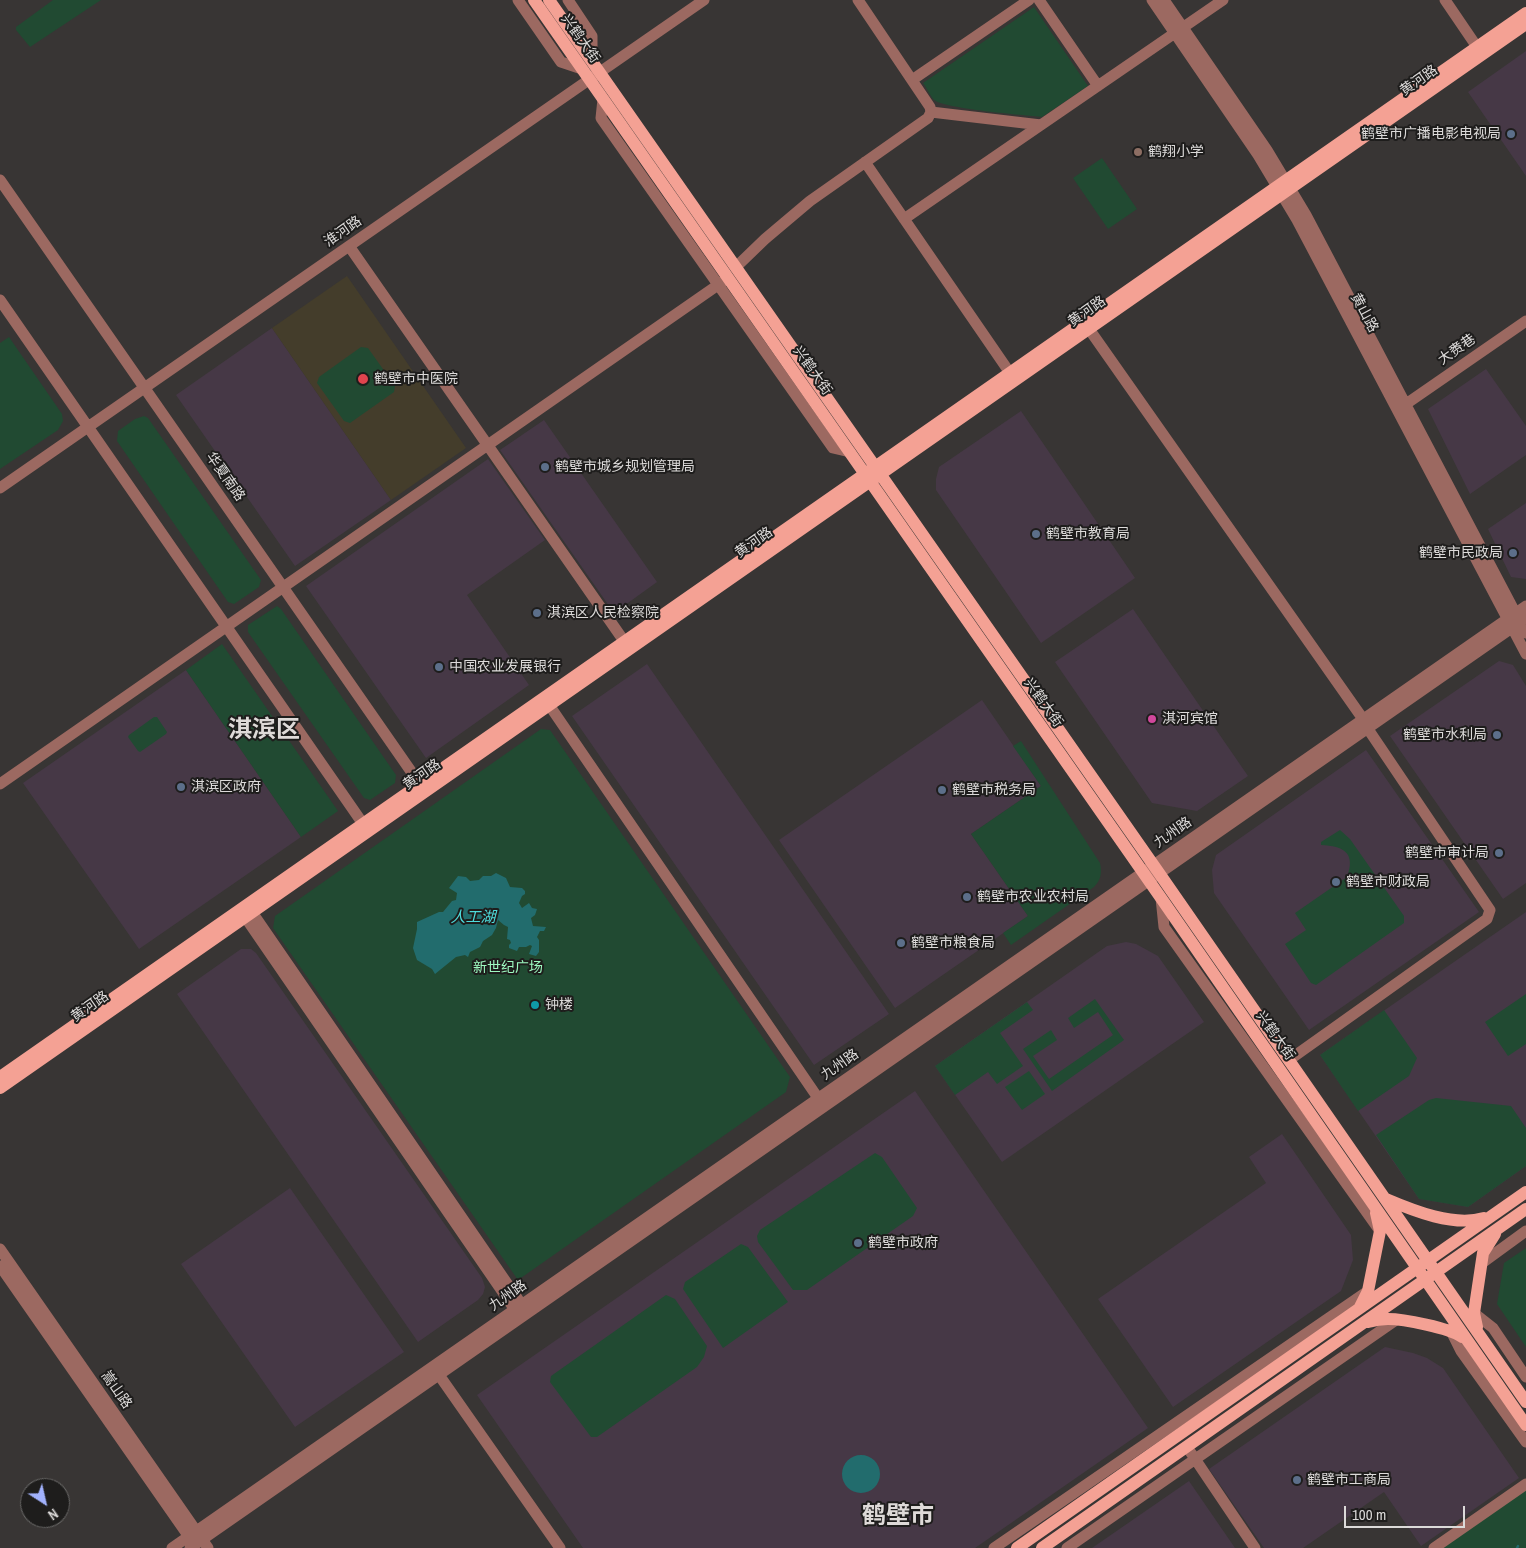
<!DOCTYPE html>
<meta charset="utf-8">
<style>
body{margin:0}
#map{position:relative;width:1526px;height:1548px;overflow:hidden;background:#383534;font-family:"Archivo Narrow",sans-serif}
canvas{display:block}
.north{position:absolute;left:20px;top:1478px;width:50px;height:50px;box-sizing:border-box;background:#1e1d1c;border:1px solid #6a6968;border-radius:50%;rotate:145deg;font-size:14px;font-weight:700;line-height:20px;text-align:center;color:#dcdad9}
.north::after{content:'';display:block;margin:auto;width:18px;height:22px;background:#a2b2fd;clip-path:polygon(50% 0,100% 100%,50% 72%,0 100%)}
.scale{position:absolute;left:1344px;top:1506px;width:121px;height:22px;box-sizing:border-box;border:2px solid #dcdad9;border-top:0;padding-left:6px;font-size:15px;line-height:18px;white-space:nowrap;color:#dcdad9;-webkit-text-stroke:4px #1e1d1c;paint-order:stroke}
</style>
<div id="map">
<canvas width="1526" height="1548"></canvas>
<div class="north">N</div>
<div class="scale">100 m</div>
</div>
<script>
const context = document.querySelector('canvas').getContext('2d');
context.lineJoin = 'round';
function fillPath(path, color) { context.fillStyle = color; context.fill(path, 'evenodd'); }
function strokePath(path, color, width, dash) { context.strokeStyle = color; context.lineWidth = width; context.lineCap = dash ? 'butt' : 'round'; context.setLineDash(dash || []); context.stroke(path); }
function label(font, color, halo, rows, align = 'center') {
  context.font = font + ' "Archivo Narrow","Noto Sans SC",sans-serif'; context.lineWidth = 4; context.setLineDash([]); context.textBaseline = 'middle'; context.strokeStyle = halo; context.fillStyle = color; for (const [text, x, y, turn = 0] of rows) {
    context.save(); context.translate(x, y); context.rotate((+turn || 0) * Math.PI / 180); context.textAlign = isNaN(turn) ? turn : align; if (halo) context.strokeText(text, 0, 0); context.fillText(text, 0, 0); context.restore();
  }
}
const commercial = new Path2D(`
 M 1526,51 L 1526,176 L 1468,92 Z
 M 272,328 L 391,500 L 295,566 L 176,395 Z
 M 1486,369 L 1526,426 L 1526,455 L 1470,494 L 1428,409 Z
 M 1021,411 L 1135,578 L 1041,643 L 936,490 L 936,479 L 939,467 Z
 M 544,420 L 657,582 L 614,613 L 500,450 Z
 M 488,459 L 545,540 L 467,595 L 529,685 L 426,758 L 306,586 Z
 M 1526,503 L 1526,579 L 1511,577 L 1488,529 Z
 M 1133,609 L 1248,776 L 1197,811 L 1152,803 L 1055,662 Z
 M 1499,661 L 1513,665 L 1526,686 L 1526,883 L 1503,899 L 1390,736 Z
 M 647,664 L 889,1014 L 814,1065 L 572,716 Z
 M 186,670 L 301,837 L 139,949 L 23,783 Z
 M 982,700 L 1041,786 L 971,834 L 1028,916 L 895,1008 L 779,840 Z
 M 1366,750 L 1479,912 L 1309,1030 L 1214,893 L 1212,870 L 1216,855 Z
 M 1526,912 L 1526,1166 L 1468,1207 L 1419,1199 L 1320,1055 Z
 M 1126,942 L 1136,944 L 1158,956 L 1204,1022 L 1002,1162 L 935,1066 L 1107,946 Z
 M 241,949 L 251,949 L 256,953 L 482,1278 L 485,1287 L 483,1294 L 478,1300 L 418,1342 L 177,994 Z
 M 915,1091 L 1148,1428 L 975,1548 L 583,1548 L 477,1395 Z
 M 1282,1134 L 1351,1235 L 1353,1260 L 1341,1291 L 1173,1407 L 1098,1299 L 1266,1183 L 1249,1157 Z
 M 290,1188 L 404,1352 L 295,1427 L 181,1264 Z
 M 1385,1347 L 1413,1353 L 1427,1358 L 1443,1368 L 1519,1478 L 1421,1546 L 1384,1492 L 1303,1548 L 1264,1548 L 1209,1469 Z
 M 1189,1481 L 1235,1548 L 1092,1548 Z`);
const medical = new Path2D(`
 M 347,276 L 466,448 L 391,500 L 272,328 Z`);
const green = new Path2D(`
 M 53,0 L 101,0 L 30,47 L 16,30 L 16,27 Z
 M 1034,7 L 1088,86 L 1042,117 C 1023,115 946,109 934,100 C 930,96 927,88 923,83 Z
 M 1102,158 L 1137,209 L 1108,229 L 1073,178 Z
 M 9,337 L 62,414 L 63,421 L 58,430 L 0,469 L 0,343 Z
 M 361,347 L 368,348 L 395,386 L 394,392 L 350,423 L 344,421 L 317,383 L 319,377 Z
 M 144,416 L 148,418 L 261,580 L 259,587 L 234,604 L 228,602 L 117,441 L 118,431 L 135,419 Z
 M 277,606 L 281,609 L 396,775 L 395,783 L 370,800 L 364,798 L 248,632 L 248,625 Z
 M 222,644 L 338,811 L 301,837 L 186,670 Z
 M 154,717 L 157,717 L 167,732 L 166,734 L 140,752 L 138,751 L 128,737 L 129,735 Z
 M 541,729 L 550,730 L 790,1077 L 786,1092 L 518,1280 L 273,928 L 275,916 Z
 M 1021,741 L 1100,863 C 1102,873 1101,880 1094,887 L 1011,945 L 1003,933 L 1028,916 L 971,834 L 1041,786 L 1013,746 Z
 M 1340,830 L 1350,839 L 1404,916 L 1404,923 L 1316,985 L 1311,983 L 1285,944 L 1306,930 L 1295,913 L 1347,877 C 1356,853 1344,846 1321,845 L 1321,842 Z
 M 1526,994 L 1526,1044 L 1508,1056 L 1485,1022 Z
 M 1095,999 L 1124,1040 L 1052,1091 L 1023,1049 L 1051,1030 L 1057,1040 L 1033,1056 L 1049,1079 L 1113,1035 L 1098,1012 L 1074,1028 L 1068,1018 Z
 M 1027,1002 L 1033,1010 L 1000,1033 L 1023,1066 L 997,1084 L 988,1072 L 955,1095 L 935,1066 Z
 M 1384,1010 L 1417,1058 L 1409,1076 L 1358,1111 L 1320,1055 Z
 M 1029,1071 L 1045,1094 L 1022,1110 L 1005,1087 Z
 M 1436,1098 L 1511,1106 L 1526,1128 L 1526,1166 L 1468,1207 L 1419,1199 L 1376,1135 L 1429,1100 Z
 M 875,1153 L 882,1157 L 917,1208 L 913,1216 L 807,1290 L 793,1290 L 758,1242 L 757,1236 L 760,1230 Z
 M 741,1244 L 748,1247 L 788,1302 L 723,1348 L 683,1289 L 685,1282 Z
 M 1526,1248 L 1526,1347 L 1497,1304 L 1504,1263 Z
 M 666,1295 L 675,1299 L 707,1346 L 704,1357 L 697,1367 L 597,1437 L 591,1437 L 550,1382 L 551,1376 Z
 M 1526,1484 L 1526,1548 L 1434,1548 Z`);
const water = new Path2D(`
 M 496,873 L 506,878 L 510,887 L 522,888 L 525,891 L 525,894 L 522,896 L 519,903 L 522,908 L 529,903 L 532,908 L 537,909 L 535,915 L 531,918 L 533,926 L 546,927 L 544,931 L 540,931 L 537,937 L 539,940 L 539,952 L 536,956 L 529,954 L 532,946 L 530,945 L 526,947 L 519,947 L 517,951 L 509,948 L 509,945 L 511,943 L 510,940 L 507,939 L 508,927 L 504,925 L 498,920 L 496,928 L 492,935 L 483,941 L 480,947 L 470,952 L 468,957 L 465,955 L 456,957 L 435,974 L 432,969 L 417,960 L 413,948 L 417,929 L 417,922 L 439,912 L 443,912 L 452,901 L 456,900 L 457,893 L 449,888 L 458,876 L 466,877 L 470,881 L 479,880 L 483,876 L 491,876 Z
 M842 1474a19 19 0 1 1 38 0a19 19 0 1 1-38 0Z`);
const stream = new Path2D(`
 M 1517,1548 L 1518,1546`);
const minor = new Path2D(`
 M 518,0 L 561,62 L 582,69
 M 568,0 L 592,36 L 592,61
 M 1039,0 L 1098,86
 M 1152,0 L 1258,155 L 1297,220 L 1526,654
 M 1164,0 L 1267,150 L 1306,215 L 1526,633
 M 1445,0 L 1477,47
 M 912,80 L 1029,0
 M 603,99 L 601,118 L 833,448 L 850,452
 M 931,112 L 1041,125
 M 865,162 L 1010,373
 M 0,180 L 424,790
 M 904,219 L 1223,0
 M 349,246 L 624,641
 M 736,267 L 765,239 L 810,201 L 928,118 L 931,112 L 930,107 L 858,0
 M 0,300 L 368,831
 M 1089,329 L 1363,719
 M 1406,404 L 1526,321
 M 0,488 L 704,0
 M 545,699 L 818,1098
 M 0,784 L 728,278
 M 1161,898 L 1164,927 L 1380,1231
 M 252,912 L 522,1305
 M 245,917 L 515,1310
 M 1289,1060 L 1487,919 L 1490,910 L 1368,729
 M 0,1249 L 208,1548
 M 1482,1263 L 1526,1231
 M 0,1266 L 192,1541
 M 1474,1313 L 1493,1328 L 1526,1377
 M 1450,1329 L 1461,1351 L 1526,1442
 M 439,1375 L 560,1548
 M 1187,1447 L 1255,1548
 M 172,1548 L 1526,606
 M 190,1548 L 1526,618
 M 994,1548 L 1368,1291
 M 1067,1548 L 1396,1320
 M 1434,1548 L 1526,1484`);
const major = new Path2D(`
 M 534,0 L 1161,898 L 1526,1425
 M 549,0 L 1159,873 L 1526,1402
 M 0,1077 L 1526,13
 M 0,1088 L 1526,24
 M 1386,1199 C 1414,1211 1454,1227 1484,1218
 M 1360,1307 L 1368,1291 L 1380,1231 L 1376,1213
 M 1368,1322 C 1375,1320 1381,1319 1388,1319 C 1403,1319 1450,1328 1462,1337
 M 1477,1327 L 1474,1313 L 1483,1253 L 1495,1234
 M 1017,1548 L 1526,1192
 M 1042,1548 L 1526,1209`);
const markers = [
 [1511,134,5,"#5c6f8a"],
 [1138,152,5,"#8d6e63"],
 [363,379,6,"#e0444e"],
 [545,467,5,"#5c6f8a"],
 [1036,534,5,"#5c6f8a"],
 [1513,553,5,"#5c6f8a"],
 [537,613,5,"#5c6f8a"],
 [439,667,5,"#5c6f8a"],
 [1152,719,5,"#d1479c"],
 [1497,735,5,"#5c6f8a"],
 [181,787,5,"#5c6f8a"],
 [942,790,5,"#5c6f8a"],
 [1499,853,5,"#5c6f8a"],
 [1336,882,5,"#5c6f8a"],
 [967,897,5,"#5c6f8a"],
 [901,943,5,"#5c6f8a"],
 [535,1005,5,"#0f9aa8"],
 [858,1243,5,"#5c6f8a"],
 [1297,1480,5,"#5c6f8a"]
];
const streetNames = [
 ["兴鹤大街",580,39,55],
 ["黄河路",1419,81,-35],
 ["淮河路",343,232,-35],
 ["黄河路",1087,312,-35],
 ["黄山路",1364,313,62],
 ["大赉巷",1457,350,-35],
 ["兴鹤大街",812,371,55],
 ["华夏南路",225,477,55],
 ["黄河路",754,543,-35],
 ["兴鹤大街",1043,703,55],
 ["黄河路",422,775,-35],
 ["九州路",1173,833,-35],
 ["黄河路",90,1007,-35],
 ["兴鹤大街",1275,1036,55],
 ["九州路",840,1065,-35],
 ["九州路",508,1296,-35],
 ["嵩山路",116,1390,55]
];
const poiNames = [
 ["鹤壁市广播电影电视局",1501,134,"right"],
 ["鹤翔小学",1148,152],
 ["鹤壁市中医院",374,379],
 ["鹤壁市城乡规划管理局",555,467],
 ["鹤壁市教育局",1046,534],
 ["鹤壁市民政局",1503,553,"right"],
 ["淇滨区人民检察院",547,613],
 ["中国农业发展银行",449,667],
 ["淇河宾馆",1162,719],
 ["鹤壁市水利局",1487,735,"right"],
 ["淇滨区政府",191,787],
 ["鹤壁市税务局",952,790],
 ["鹤壁市审计局",1489,853,"right"],
 ["鹤壁市财政局",1346,882],
 ["鹤壁市农业农村局",977,897],
 ["鹤壁市粮食局",911,943],
 ["钟楼",545,1005],
 ["鹤壁市政府",868,1243],
 ["鹤壁市工商局",1307,1480]
];
const parkNames = [
 ["新世纪广场",508,968]
];
const waterNames = [
 ["人工湖",473,918]
];
const townNames = [
 ["淇滨区",264,731],
 ["鹤壁市",898,1517]
];
fillPath(commercial, '#463846');
fillPath(medical, '#443d2b');
fillPath(green, '#214a32');
fillPath(water, '#226c6d');
strokePath(stream, '#226c6d', 2.5);
strokePath(minor, '#9c6961', 11);
strokePath(major, '#f4a194', 12);
for (const [x, y, r, color] of markers) { const dot = new Path2D(); dot.arc(x, y, r, 0, 2 * Math.PI); context.fillStyle = color; context.fill(dot); strokePath(dot, '#1e1d1c', 2); }
label('14px', '#dcdad9', '#1e1d1c', streetNames);
label('14px', '#dcdad9', '#1e1d1c', poiNames, 'left');
label('14px', '#9df9c0', '#1e1d1c', parkNames);
label('italic 15px', '#4fdcdc', '#1e1d1c', waterNames);
label('bold 24px', '#dedad8', '#1e1d1c', townNames);
</script>
